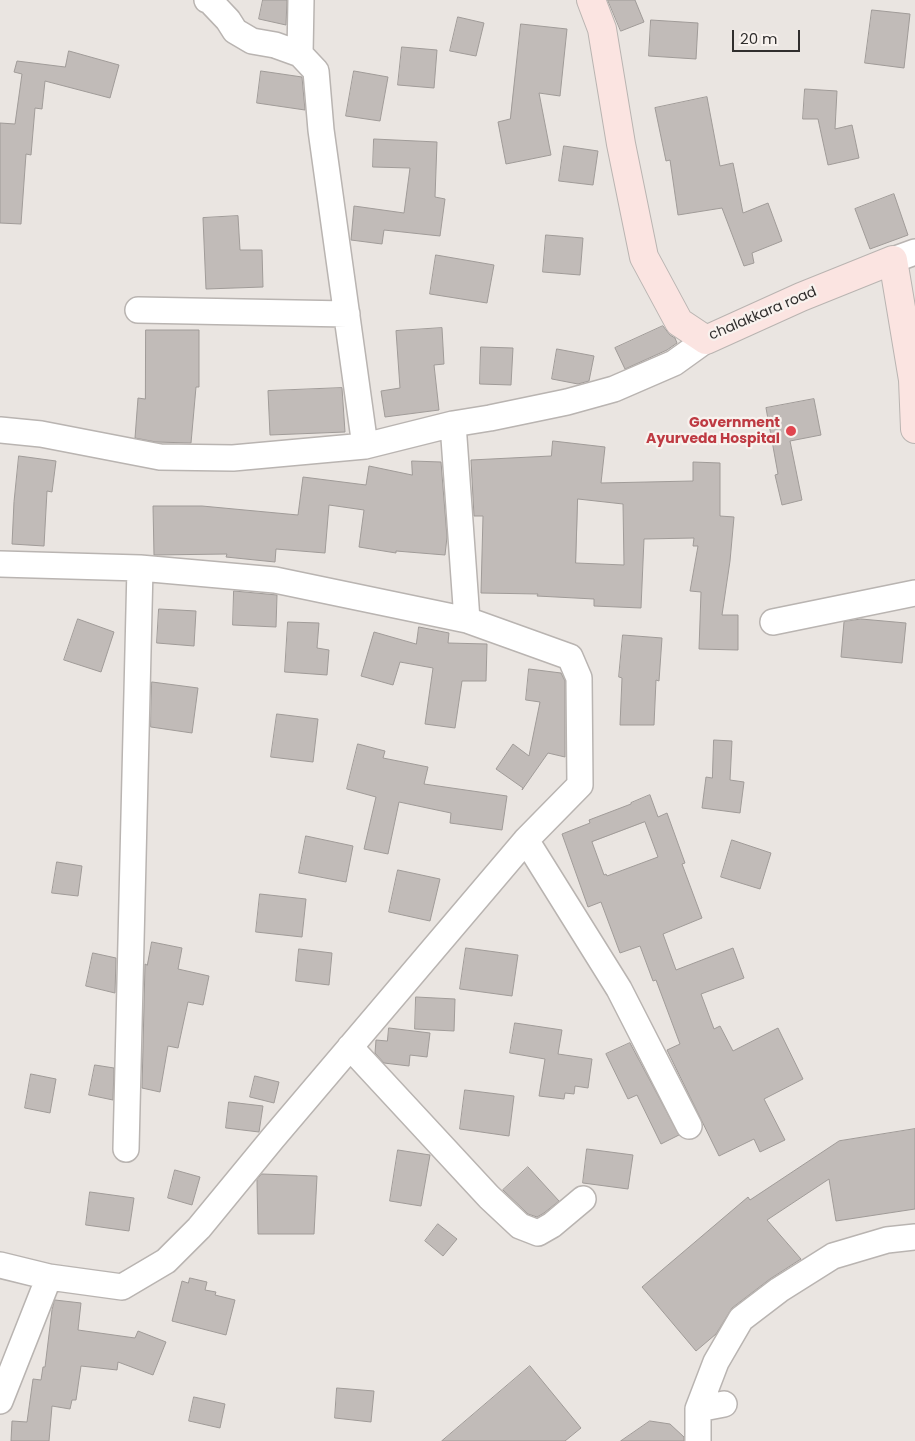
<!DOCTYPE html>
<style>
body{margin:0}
#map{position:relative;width:915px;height:1441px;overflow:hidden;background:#eae5e1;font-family:Poppins,sans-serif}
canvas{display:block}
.scale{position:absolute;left:732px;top:30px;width:68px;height:22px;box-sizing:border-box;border:2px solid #302e2d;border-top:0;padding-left:6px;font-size:15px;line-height:18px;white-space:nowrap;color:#302e2d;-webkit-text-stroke:4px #f8f2ee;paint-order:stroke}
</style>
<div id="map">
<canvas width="915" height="1441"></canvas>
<div class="scale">20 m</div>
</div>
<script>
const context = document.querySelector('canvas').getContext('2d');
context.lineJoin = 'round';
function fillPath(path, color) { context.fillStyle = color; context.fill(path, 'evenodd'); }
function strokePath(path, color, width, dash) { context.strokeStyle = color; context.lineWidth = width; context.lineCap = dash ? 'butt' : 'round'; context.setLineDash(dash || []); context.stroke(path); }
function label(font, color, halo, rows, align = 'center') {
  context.font = font + ' Poppins,sans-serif'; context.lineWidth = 4.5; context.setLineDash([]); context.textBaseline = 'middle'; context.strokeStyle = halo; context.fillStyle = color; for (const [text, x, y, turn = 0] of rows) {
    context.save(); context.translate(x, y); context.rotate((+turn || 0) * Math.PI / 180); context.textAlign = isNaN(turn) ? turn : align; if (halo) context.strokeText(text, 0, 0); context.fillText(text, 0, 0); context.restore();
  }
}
const building = new Path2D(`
 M 263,0 L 287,0 L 286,25 L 259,19 Z
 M 608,0 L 635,0 L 644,22 L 621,31 Z
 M 872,10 L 910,14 L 904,68 L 865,63 Z
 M 458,17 L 484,23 L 476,56 L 450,51 Z
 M 651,20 L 698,23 L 696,59 L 649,56 Z
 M 521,24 L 567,29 L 560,96 L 539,93 L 551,155 L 506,164 L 498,122 L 510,119 Z
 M 402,47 L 437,50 L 434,88 L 398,85 Z
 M 69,51 L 119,65 L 110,98 L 45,81 L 42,109 L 35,108 L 31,155 L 26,154 L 21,224 L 0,223 L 0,123 L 15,124 L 22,74 L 14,72 L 17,61 L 65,67 Z
 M 261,71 L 302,77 L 305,110 L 257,103 Z
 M 354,71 L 388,77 L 380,121 L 346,116 Z
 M 805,89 L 837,91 L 835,129 L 852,125 L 859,158 L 828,165 L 818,119 L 803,119 Z
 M 707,97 L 720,166 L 733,163 L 743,213 L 768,203 L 782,241 L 752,253 L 754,263 L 744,266 L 722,208 L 678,215 L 670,160 L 666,161 L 655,108 Z
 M 374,139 L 437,142 L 435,197 L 445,199 L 440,236 L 384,230 L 382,244 L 351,240 L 354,206 L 404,213 L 410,168 L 373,167 Z
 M 564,146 L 598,151 L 593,185 L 559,181 Z
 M 894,194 L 908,235 L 870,249 L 855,209 Z
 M 238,216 L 240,250 L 262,250 L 263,287 L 206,289 L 203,218 Z
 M 546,235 L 583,238 L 580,275 L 543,272 Z
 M 436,255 L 494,265 L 487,303 L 430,294 Z
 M 663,326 L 670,335 L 675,338 L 677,343 L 667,350 L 625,369 L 615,348 Z
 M 442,328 L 444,364 L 434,365 L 439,410 L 385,417 L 381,391 L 400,388 L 396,331 Z
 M 146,330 L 199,330 L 199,387 L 196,387 L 191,443 L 156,442 L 135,438 L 138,398 L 145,399 Z
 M 481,347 L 513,348 L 511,385 L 480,384 Z
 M 557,349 L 594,356 L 589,381 L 578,384 L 552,379 Z
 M 342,388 L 345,432 L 270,435 L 268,391 Z
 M 814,399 L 821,435 L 790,441 L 802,500 L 782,505 L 775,475 L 778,474 L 766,408 Z
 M 553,441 L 605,447 L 601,483 L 693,481 L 693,462 L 720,463 L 720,516 L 734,517 L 730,561 L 722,615 L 738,615 L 738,650 L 699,649 L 701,592 L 690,591 L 698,546 L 693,546 L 694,538 L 644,539 L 641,608 L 594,606 L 594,599 L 537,596 L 538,594 L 481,593 L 483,516 L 474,516 L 471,460 L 551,456 ZM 578,499 L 623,504 L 624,565 L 576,563 Z
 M 19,456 L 56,461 L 52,492 L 47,491 L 44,546 L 12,544 L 14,502 Z
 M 412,461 L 441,462 L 447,537 L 445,555 L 396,551 L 396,553 L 359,547 L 364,510 L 329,505 L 325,553 L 276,549 L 275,562 L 226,557 L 227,554 L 154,555 L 153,506 L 202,506 L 298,515 L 303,477 L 366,485 L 369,466 L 412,475 Z
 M 234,591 L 277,595 L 276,627 L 233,625 Z
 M 159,609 L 196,611 L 194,646 L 157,643 Z
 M 78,619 L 114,632 L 101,672 L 64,660 Z
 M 861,619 L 906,623 L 902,663 L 841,657 L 844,622 Z
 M 288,622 L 319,623 L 317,648 L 329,650 L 327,675 L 285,672 Z
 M 419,627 L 449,633 L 448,643 L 487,644 L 486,681 L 462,681 L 455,728 L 425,724 L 433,668 L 400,662 L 393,685 L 361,676 L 374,632 L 416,644 Z
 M 623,635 L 662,638 L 659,681 L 656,680 L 654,725 L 620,725 L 622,678 L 619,677 Z
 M 529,669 L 561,673 L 565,681 L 565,757 L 548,753 L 522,790 L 523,788 L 496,769 L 513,744 L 529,756 L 540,702 L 526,700 Z
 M 152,682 L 198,688 L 192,733 L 151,727 Z
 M 277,714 L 318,719 L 313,762 L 271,757 Z
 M 714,740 L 732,741 L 730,780 L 744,782 L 740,813 L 702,808 L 706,777 L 712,778 Z
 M 358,744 L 385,751 L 383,758 L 428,767 L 424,784 L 507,796 L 502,830 L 450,823 L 451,813 L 399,802 L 388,854 L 364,849 L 376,797 L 347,789 Z
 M 650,795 L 658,817 L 667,813 L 685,863 L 682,864 L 702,918 L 663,934 L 676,970 L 733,948 L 744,978 L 701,994 L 714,1029 L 720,1026 L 733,1051 L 778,1028 L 803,1079 L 764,1099 L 785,1140 L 760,1152 L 754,1139 L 719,1156 L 667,1050 L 680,1044 L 656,980 L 653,981 L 640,946 L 620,953 L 601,902 L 588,907 L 562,834 L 590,823 L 589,820 L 631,804 L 631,803 ZM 645,822 L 658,857 L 607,876 L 606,874 L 604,875 L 592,842 Z
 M 306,836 L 353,846 L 346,882 L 299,873 Z
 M 732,840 L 771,853 L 760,889 L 721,877 Z
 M 57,862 L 82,866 L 78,896 L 52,893 Z
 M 398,870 L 440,879 L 430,921 L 389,912 Z
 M 260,894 L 306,899 L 302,937 L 256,932 Z
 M 152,942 L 182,948 L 178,969 L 209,976 L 203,1005 L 188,1002 L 178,1048 L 168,1046 L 160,1092 L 142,1088 L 145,964 L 147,965 Z
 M 466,948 L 518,955 L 512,996 L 460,989 Z
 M 299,949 L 332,953 L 329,985 L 296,981 Z
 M 93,953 L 116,958 L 115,993 L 86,986 Z
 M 416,997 L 455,999 L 454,1031 L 415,1029 Z
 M 515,1023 L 562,1030 L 558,1054 L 592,1059 L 588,1088 L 575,1086 L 574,1094 L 565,1093 L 564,1099 L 539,1096 L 545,1059 L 510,1053 Z
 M 389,1028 L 430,1033 L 427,1057 L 410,1055 L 409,1066 L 384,1063 L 375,1053 L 376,1040 L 387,1041 Z
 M 630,1043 L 679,1135 L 661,1144 L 637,1095 L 628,1099 L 606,1054 Z
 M 95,1065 L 114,1068 L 113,1100 L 89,1095 Z
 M 31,1074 L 56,1079 L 50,1113 L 25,1108 Z
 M 255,1076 L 279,1082 L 274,1103 L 250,1097 Z
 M 465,1090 L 514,1096 L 509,1136 L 460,1129 Z
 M 229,1102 L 263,1106 L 259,1132 L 226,1128 Z
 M 915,1129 L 915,1209 L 836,1221 L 829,1179 L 767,1220 L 801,1259 L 770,1279 L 732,1308 L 716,1334 L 696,1351 L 642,1287 L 748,1197 L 750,1200 L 839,1141 Z
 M 587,1149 L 633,1155 L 628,1189 L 583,1183 Z
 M 398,1150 L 430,1155 L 421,1206 L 390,1201 Z
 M 528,1167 L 559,1201 L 544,1213 L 537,1217 L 528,1214 L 503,1190 Z
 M 175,1170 L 200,1177 L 192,1205 L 168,1198 Z
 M 262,1174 L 317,1176 L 314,1234 L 258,1234 L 257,1180 Z
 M 90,1192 L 134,1198 L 129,1231 L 86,1225 Z
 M 438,1224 L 457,1239 L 443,1256 L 425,1241 Z
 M 190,1278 L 207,1282 L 205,1290 L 216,1292 L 215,1295 L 235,1300 L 226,1335 L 172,1321 L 182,1281 L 188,1283 Z
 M 55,1300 L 81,1303 L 78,1330 L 135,1338 L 138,1331 L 166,1342 L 153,1375 L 118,1362 L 117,1370 L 81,1366 L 76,1400 L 72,1400 L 70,1409 L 52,1406 L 49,1441 L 11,1441 L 12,1421 L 27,1422 L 33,1379 L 41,1380 L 43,1367 L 45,1367 L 52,1310 Z
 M 530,1366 L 581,1428 L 565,1441 L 442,1441 Z
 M 337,1388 L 374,1391 L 371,1422 L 335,1418 Z
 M 194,1397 L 225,1404 L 220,1428 L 189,1421 Z
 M 650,1421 L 670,1424 L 684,1437 L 684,1441 L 621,1441 Z`);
const street = new Path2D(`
 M 207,0 L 210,1 L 228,20 L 235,31 L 252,41 L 275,45 L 300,54 L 316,71 L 321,130 L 365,446
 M 300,54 L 301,0
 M 893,260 L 915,252
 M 138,310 L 347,314
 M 453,424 L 467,620
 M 0,430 L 41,434 L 160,457 L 233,458 L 365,446 L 453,424 L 490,418 L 567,402 L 614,389 L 674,363 L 706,340
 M 0,564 L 140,568 L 275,580 L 467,620 L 570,657 L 579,678 L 580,785 L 526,840 L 273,1138 L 199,1228 L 166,1261 L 122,1287 L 49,1277 L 0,1265
 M 773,622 L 915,593
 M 526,840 L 619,989 L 689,1126
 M 350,1047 L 489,1197 L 520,1226 L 538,1233 L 552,1225 L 583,1199
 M 126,1149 L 140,568
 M 0,1401 L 49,1277
 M 698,1409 L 724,1404
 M 698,1441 L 698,1409 L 716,1362 L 741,1319 L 779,1290 L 833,1256 L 887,1240 L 915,1237`);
const secondary = new Path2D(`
 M 591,0 L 602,29 L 621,144 L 644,257 L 679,322 L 706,340 L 801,297 L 893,260 L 913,380 L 915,429`);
const markers = [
 [791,431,6,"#e0444e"]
];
const streetNames = [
 ["chalakkara road",763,314,-23]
];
const healthNames = [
 ["Government",780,423],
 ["Ayurveda Hospital",780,439]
];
fillPath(building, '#c1bbb8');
strokePath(building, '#a09b98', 1);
strokePath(street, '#b9b4b1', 28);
strokePath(secondary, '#b9b4b1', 30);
strokePath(street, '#fff', 25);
strokePath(secondary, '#fbe4e1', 28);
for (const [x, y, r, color] of markers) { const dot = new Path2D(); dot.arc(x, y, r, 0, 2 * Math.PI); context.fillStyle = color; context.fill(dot); strokePath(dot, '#f8f2ee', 2); }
label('14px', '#302e2d', '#f8f2ee', streetNames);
label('bold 14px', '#be3a42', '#f8f2ee', healthNames, 'right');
</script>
